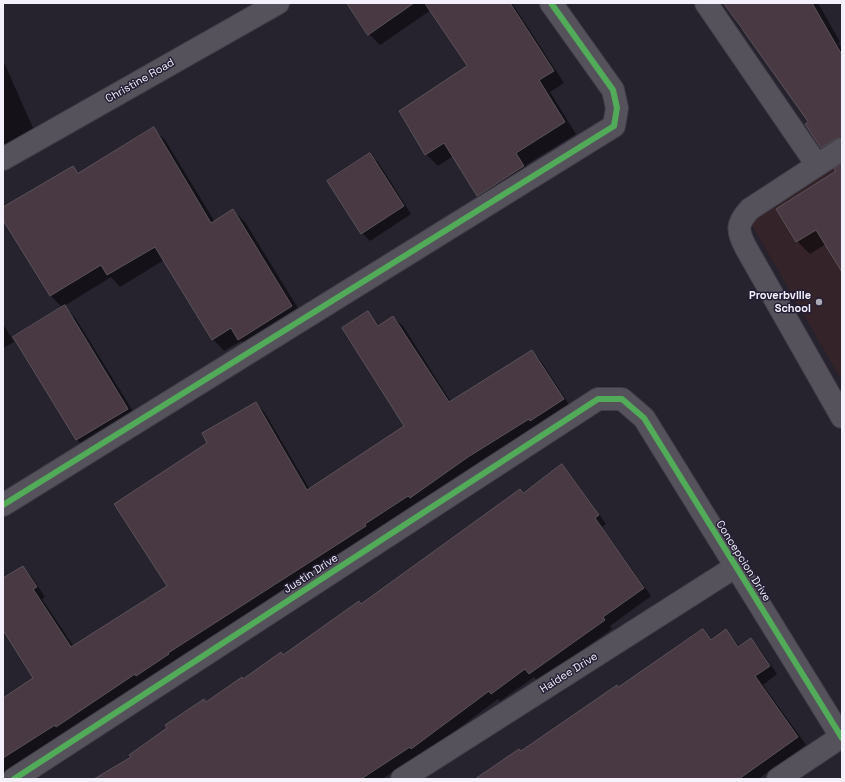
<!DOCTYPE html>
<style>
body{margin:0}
#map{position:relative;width:845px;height:782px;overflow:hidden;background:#26222e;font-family:"Space Grotesk",sans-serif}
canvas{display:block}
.frame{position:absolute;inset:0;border:4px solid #f4f1fd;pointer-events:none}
</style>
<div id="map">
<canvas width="845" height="782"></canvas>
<div class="frame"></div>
</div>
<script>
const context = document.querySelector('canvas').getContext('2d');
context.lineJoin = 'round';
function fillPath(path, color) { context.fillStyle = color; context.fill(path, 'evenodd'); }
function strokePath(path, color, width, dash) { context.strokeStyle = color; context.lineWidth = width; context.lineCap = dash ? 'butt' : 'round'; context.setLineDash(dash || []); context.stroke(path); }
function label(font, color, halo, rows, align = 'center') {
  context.font = font + ' "Space Grotesk",sans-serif'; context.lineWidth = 3; context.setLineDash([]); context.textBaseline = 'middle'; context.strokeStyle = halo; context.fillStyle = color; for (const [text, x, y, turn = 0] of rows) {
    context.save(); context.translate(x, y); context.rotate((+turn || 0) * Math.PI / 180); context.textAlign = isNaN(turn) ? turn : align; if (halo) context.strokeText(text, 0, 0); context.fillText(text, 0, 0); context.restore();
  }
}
const education = new Path2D(`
 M 842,162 L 842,381 L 750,222 Z`);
const shadow = new Path2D(`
 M 348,3 L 512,3 L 564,83 L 550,92 L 576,134 L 526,165 L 535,178 L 489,206 L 478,195 L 453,156 L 438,166 L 426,154 L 400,111 L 469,67 L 431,10 L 380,45 L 369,34 Z
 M 725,3 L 818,3 L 840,42 L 838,43 L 842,49 L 842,156 L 834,160 L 822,147 L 809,122 L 750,39 L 740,28 Z
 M 3,60 L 37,137 L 3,152 Z
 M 153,128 L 165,140 L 215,222 L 233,210 L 245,222 L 304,318 L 251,351 L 241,341 L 224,351 L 213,339 L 164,260 L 120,287 L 111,277 L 64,306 L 76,319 L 139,421 L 89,452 L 77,440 L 14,337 L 63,308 L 50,295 L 3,218 L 3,209 L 73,167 L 80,173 Z
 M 369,154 L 378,162 L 411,214 L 370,241 L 362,233 Z
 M 842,165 L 842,270 L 826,244 L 810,254 L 797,241 L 778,210 L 838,172 Z
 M 368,312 L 380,326 L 393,317 L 403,326 L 451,402 L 532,351 L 541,361 L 572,409 L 6,779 L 3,779 L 3,699 L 35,678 L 5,632 L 3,633 L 3,580 L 23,567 L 32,577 L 45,597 L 42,599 L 74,647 L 168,587 L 209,443 L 256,403 L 265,413 L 310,490 L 406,426 Z
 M 3,324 L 14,342 L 3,348 Z
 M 562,465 L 570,474 L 606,524 L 602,527 L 651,596 L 610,626 L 612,629 L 538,681 L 534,677 L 500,701 L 498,699 L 420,757 L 418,755 L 382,779 L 96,779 L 132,757 L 206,703 L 284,656 L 362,605 Z
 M 703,630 L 712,640 L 726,630 L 740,647 L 751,640 L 759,648 L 777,674 L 763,685 L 806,745 L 758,779 L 480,779 Z`);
const building = new Path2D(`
 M 347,3 L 414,3 L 368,35 Z
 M 425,3 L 510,3 L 554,71 L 539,80 L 565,122 L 516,153 L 524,166 L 477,196 L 444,143 L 425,155 L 399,111 L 467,66 Z
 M 724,3 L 812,3 L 842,55 L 842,137 L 835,139 L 821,148 L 805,124 L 808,122 Z
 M 154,127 L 211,223 L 233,209 L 292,306 L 238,340 L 231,328 L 212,340 L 155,247 L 107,275 L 101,265 L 50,296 L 3,220 L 3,207 L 73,166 L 78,173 Z
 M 370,153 L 404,206 L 361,234 L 327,181 Z
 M 842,164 L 842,272 L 816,230 L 796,242 L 776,209 L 836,171 L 834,169 Z
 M 65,305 L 128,409 L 76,440 L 13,337 Z
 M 368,311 L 378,326 L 393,316 L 449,402 L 532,350 L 564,399 L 530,421 L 529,419 L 468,457 L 410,498 L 408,496 L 365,524 L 366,526 L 168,653 L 169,654 L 136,676 L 135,674 L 56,727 L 55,725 L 3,758 L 3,698 L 33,678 L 3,630 L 3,578 L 23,566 L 37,587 L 33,589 L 71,647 L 167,586 L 114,504 L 207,443 L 202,433 L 256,402 L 307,490 L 404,426 L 342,328 Z
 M 562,464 L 599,515 L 595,518 L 644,588 L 603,617 L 605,620 L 529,674 L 525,669 L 491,694 L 489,691 L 411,749 L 410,747 L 361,779 L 94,779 L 131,757 L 129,755 L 167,728 L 165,725 L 204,699 L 206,702 L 242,677 L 243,679 L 281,652 L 283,655 L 359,601 L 361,604 L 520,489 L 523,493 Z
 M 703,629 L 711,640 L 726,629 L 738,647 L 751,638 L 770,666 L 755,676 L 798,737 L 739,779 L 475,779 L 519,749 L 521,751 L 617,685 L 618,687 Z`);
const minor = new Path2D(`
 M 706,3 L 817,165
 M 842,149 L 750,209 C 736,224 737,231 746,248 L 842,417
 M 3,159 L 278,3
 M 3,505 L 614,126 L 617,108 L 613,90 L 551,3
 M 14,779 L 598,399 L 622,399 L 644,418 L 842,738
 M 402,779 L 735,567
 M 778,779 L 841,737`);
const cycleway = new Path2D(`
 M 3,505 L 614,126 L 617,108 L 613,90 L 551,3
 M 14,779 L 598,399 L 622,399 L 644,418 L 842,738`);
const markers = [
 [819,302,4,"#aca9b5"]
];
const streetNames = [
 ["Christine Road",140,81,-30],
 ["Concepcion Drive",743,561,58],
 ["Justin Drive",311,574,-33],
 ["Haidee Drive",569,673,-32]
];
const poiNames = [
 ["Proverbville",811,296],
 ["School",811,309]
];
fillPath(education, '#342328');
fillPath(shadow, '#0007');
fillPath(building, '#493943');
strokePath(building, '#5b535a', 1);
strokePath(minor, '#413d48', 24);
strokePath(minor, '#56525c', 22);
strokePath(cycleway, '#51ab58', 6);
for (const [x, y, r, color] of markers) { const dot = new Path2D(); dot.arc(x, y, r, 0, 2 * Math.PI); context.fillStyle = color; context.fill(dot); strokePath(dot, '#241d33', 1.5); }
label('11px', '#f4f1fd', '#241d33', streetNames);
label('bold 11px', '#f4f1fd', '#241d33', poiNames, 'right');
</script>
